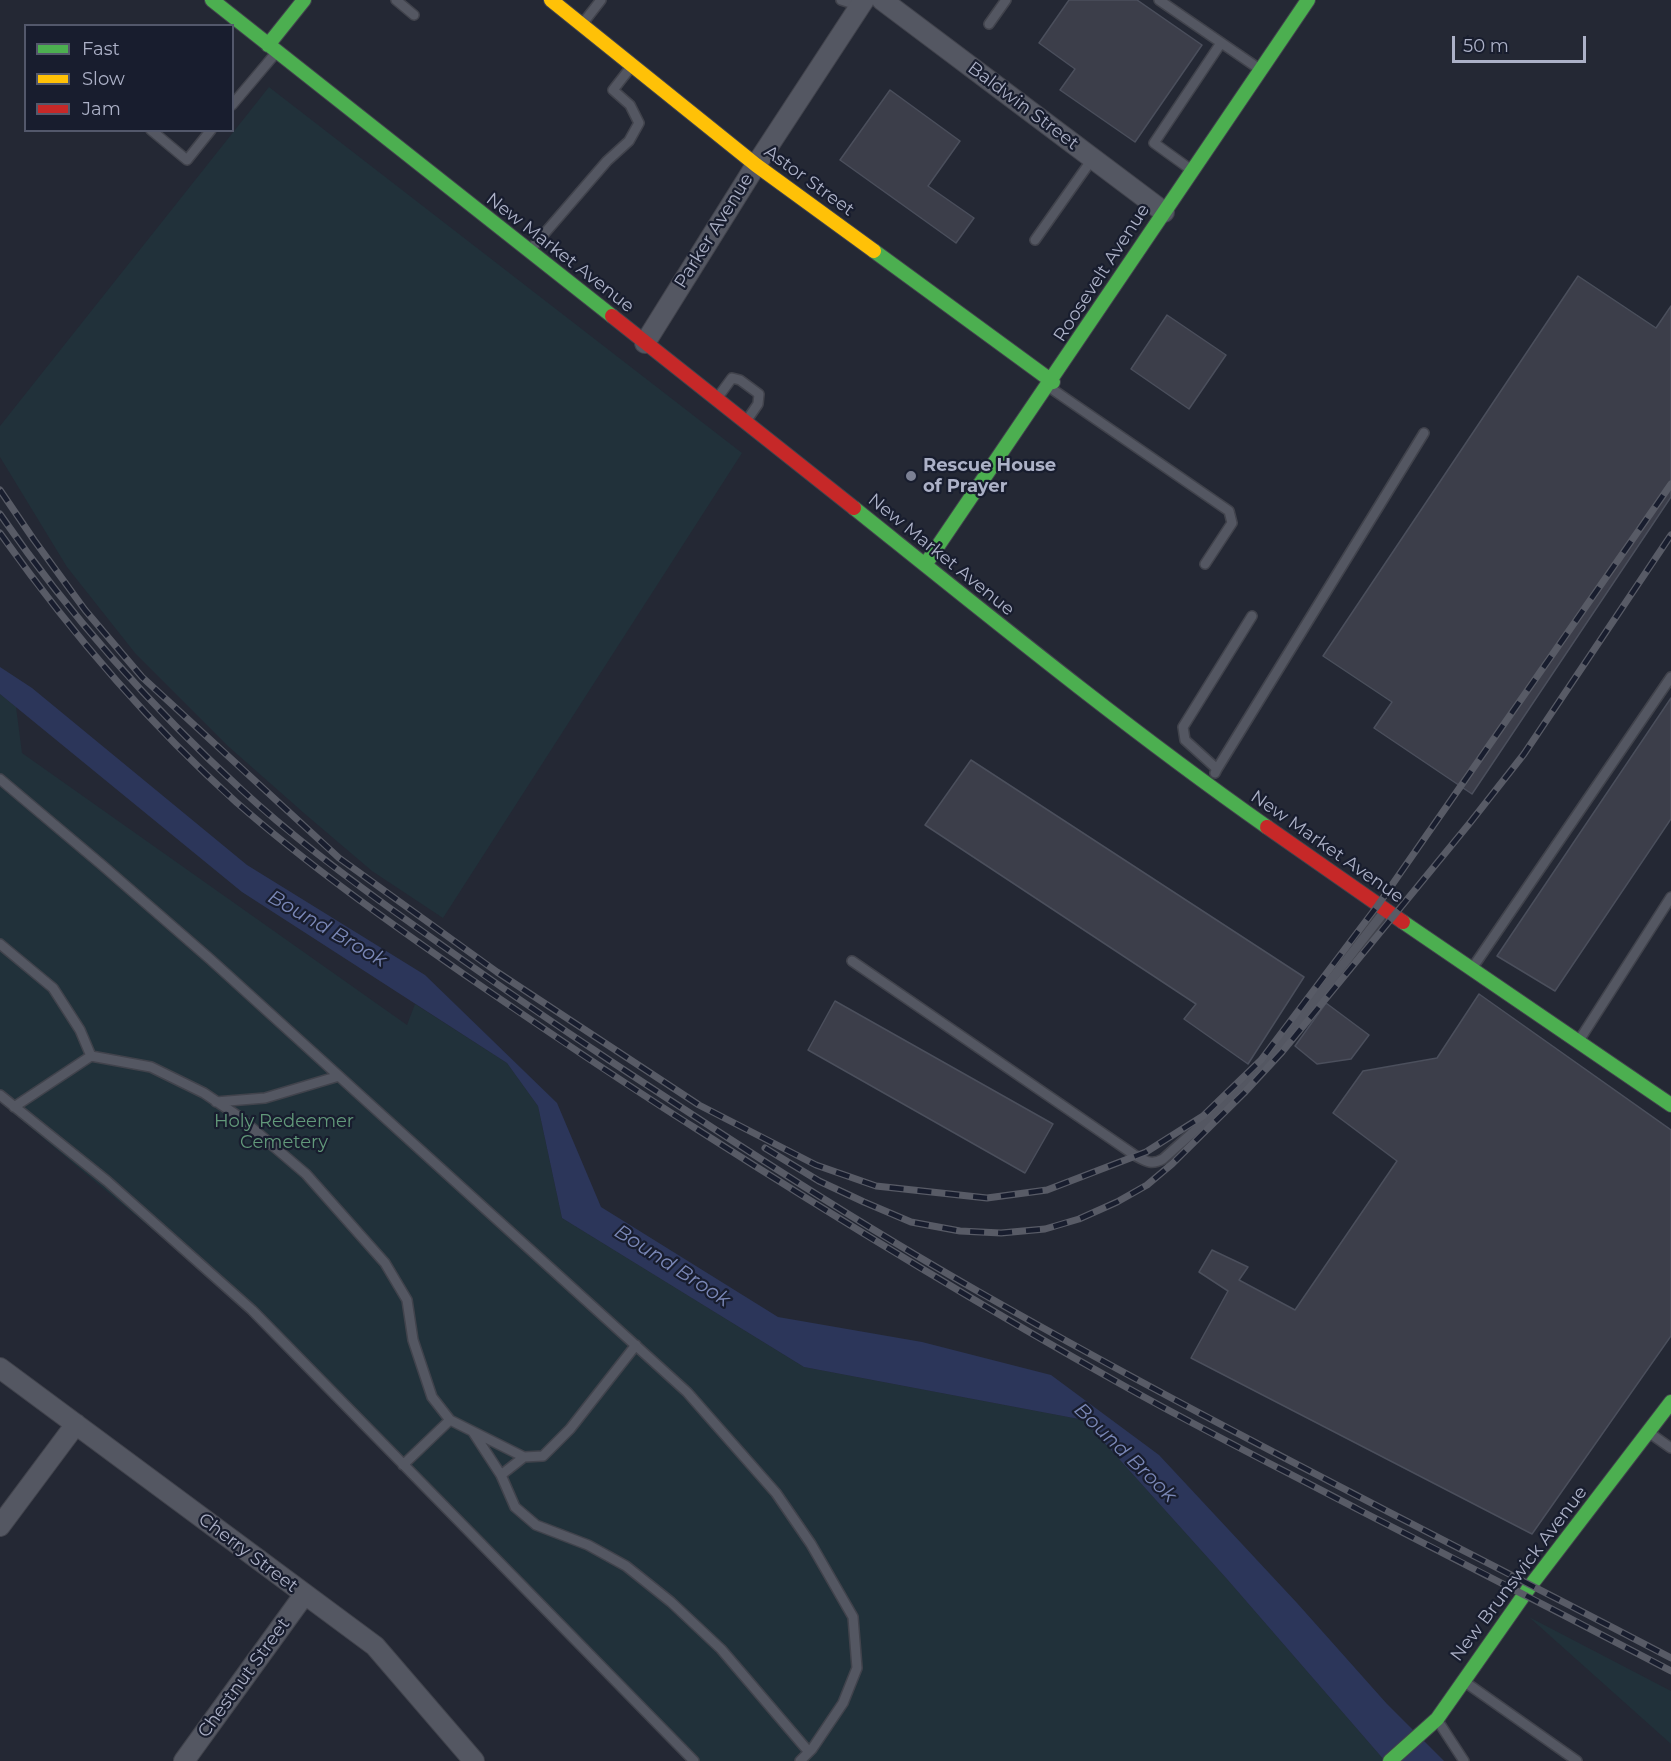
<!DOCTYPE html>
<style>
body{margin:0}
#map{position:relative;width:1671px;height:1761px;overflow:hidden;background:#242834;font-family:Montserrat,sans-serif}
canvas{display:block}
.legend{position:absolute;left:24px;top:24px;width:210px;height:108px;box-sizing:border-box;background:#181d2e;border:2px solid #53586b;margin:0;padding:8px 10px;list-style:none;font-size:18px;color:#acb1c7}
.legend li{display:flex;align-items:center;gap:12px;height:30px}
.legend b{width:30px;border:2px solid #53586b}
.scale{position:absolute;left:1452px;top:36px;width:134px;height:27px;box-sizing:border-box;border:3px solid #acb1c7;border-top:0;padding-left:8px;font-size:18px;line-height:21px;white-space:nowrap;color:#acb1c7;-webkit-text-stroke:4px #181d2e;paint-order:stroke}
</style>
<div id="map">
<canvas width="1671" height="1761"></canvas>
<ul class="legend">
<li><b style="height:8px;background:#4caf50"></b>Fast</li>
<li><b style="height:8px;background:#ffc107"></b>Slow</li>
<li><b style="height:8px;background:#c62828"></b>Jam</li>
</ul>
<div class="scale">50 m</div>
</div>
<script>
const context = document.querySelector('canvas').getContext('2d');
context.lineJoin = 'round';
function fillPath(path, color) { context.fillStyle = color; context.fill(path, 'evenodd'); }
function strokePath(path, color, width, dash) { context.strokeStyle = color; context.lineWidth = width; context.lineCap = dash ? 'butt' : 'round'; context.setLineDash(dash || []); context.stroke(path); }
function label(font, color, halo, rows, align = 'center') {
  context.font = font + ' Montserrat,sans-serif'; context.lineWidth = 4.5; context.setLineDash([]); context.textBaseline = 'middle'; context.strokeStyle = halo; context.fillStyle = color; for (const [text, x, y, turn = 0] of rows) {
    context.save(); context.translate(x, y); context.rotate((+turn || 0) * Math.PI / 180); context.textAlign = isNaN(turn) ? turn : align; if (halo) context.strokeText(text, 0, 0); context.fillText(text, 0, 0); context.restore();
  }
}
const green = new Path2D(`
 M 269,87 L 742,453 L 443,918 L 372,871 L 305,814 L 229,747 L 135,653 L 67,567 L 0,457 L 0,426 Z
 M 0,694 L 16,707 L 22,753 L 407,1025 L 415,1004 L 507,1063 L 538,1106 L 562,1218 L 804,1367 L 1084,1420 L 1227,1579 L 1385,1761 L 693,1761 L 250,1311 L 0,1102 Z
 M 1529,1617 L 1671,1691 L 1671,1744 Z`);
const water = new Path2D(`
 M 0,667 L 32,688 L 247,865 L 425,975 L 557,1103 L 601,1207 L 778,1317 L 922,1342 L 1051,1375 L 1159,1455 L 1297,1603 L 1387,1704 L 1444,1761 L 1385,1761 L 1227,1579 L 1084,1420 L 804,1367 L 562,1218 L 538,1106 L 507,1063 L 242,892 L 0,694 Z`);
const building = new Path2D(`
 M 1069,0 L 1137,0 L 1202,45 L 1135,142 L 1060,90 L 1075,69 L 1039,43 Z
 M 890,90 L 960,141 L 928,186 L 974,218 L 956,243 L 840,160 Z
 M 1578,276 L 1656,328 L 1671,306 L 1671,497 L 1472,794 L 1374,728 L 1392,702 L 1323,656 Z
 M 1167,315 L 1226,355 L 1189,409 L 1131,369 Z
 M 1671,698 L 1671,819 L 1555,991 L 1497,956 Z
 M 971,760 L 1304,977 L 1248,1064 L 1184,1019 L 1196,1004 L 925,825 Z
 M 1479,994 L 1671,1130 L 1671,1336 L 1532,1534 L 1191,1358 L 1228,1291 L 1199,1272 L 1212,1250 L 1248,1267 L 1239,1280 L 1295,1310 L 1397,1161 L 1333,1113 L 1363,1071 L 1437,1058 Z
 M 835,1001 L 1053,1124 L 1025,1173 L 808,1050 Z
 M 1326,1003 L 1369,1035 L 1351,1059 L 1317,1064 L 1295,1046 Z`);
const lane = new Path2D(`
 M 396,0 L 414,15
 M 841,0 L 860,6
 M 1159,0 L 1258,68
 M 583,23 L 601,0
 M 989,24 L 1006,0
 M 232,105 L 275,54
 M 151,130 L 187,160 L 211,130
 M 1190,169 L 1154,143 L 1221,43
 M 1035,240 L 1093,158
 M 531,249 L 607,161 L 629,141 L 639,123 L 630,105 L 613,90 L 631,67
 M 1049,387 L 1229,511 L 1232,523 L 1205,564
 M 718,397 L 732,378 L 740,380 L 759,394 L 758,404 L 747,420
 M 1217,769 L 1424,433
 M 1215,773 L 1217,769 L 1185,740 L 1183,727 L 1252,616
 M 0,779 L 102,865 L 210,959 L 687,1392 L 776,1493 L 811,1544 L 853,1617 L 857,1668 L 843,1703 L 812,1749 L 800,1761
 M 0,944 L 53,988 L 80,1030 L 91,1056 L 14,1107
 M 852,961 L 1136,1156 C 1147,1162 1152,1165 1163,1159 L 1258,1074 L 1384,912
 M 1473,967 L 1671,677
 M 1580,1039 L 1671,897
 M 91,1056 L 151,1067 L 204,1093 L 238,1116 L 306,1174 L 385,1263 L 407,1300 L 413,1340 L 432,1397 L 450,1420 L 403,1465
 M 0,1095 L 107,1181 L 252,1310 L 694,1761
 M 216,1102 L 265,1098 L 339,1076
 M 450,1420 L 524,1457 L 543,1456 L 570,1429 L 636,1345
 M 473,1432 L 501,1475 L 524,1457
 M 1651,1434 L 1671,1448
 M 501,1475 L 515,1507 L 536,1525 L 588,1545 L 626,1566 L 671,1602 L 721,1649 L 809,1752
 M 1465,1682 L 1577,1761
 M 1438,1721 L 1464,1761`);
const street = new Path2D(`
 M 882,0 L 1164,212
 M 645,343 L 756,165 L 864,0
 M 0,1368 L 375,1646 L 474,1761
 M 0,1526 L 76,1424
 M 184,1761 L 304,1595`);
const fast = new Path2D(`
 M 212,0 L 612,316
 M 268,45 L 304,0
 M 874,251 L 1053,382
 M 854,508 C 990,617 1125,727 1267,827
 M 925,565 L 1308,0
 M 1403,922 L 1671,1105
 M 1390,1761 L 1437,1719 L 1531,1585 L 1671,1402`);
const slow = new Path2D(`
 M 551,0 L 756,165 L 874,251`);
const jam = new Path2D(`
 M 612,316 L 854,508
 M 1267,827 L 1403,922`);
const rail = new Path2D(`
 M 0,490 L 34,540 L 85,610 L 142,677 L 339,858 L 497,972 L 699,1105 L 816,1165 L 876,1186 L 987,1198 L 1047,1190 L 1146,1152 L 1203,1116 L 1261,1060 L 1378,905 L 1671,484
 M 0,514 C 70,616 152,708 243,791 C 296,840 354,883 412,924 C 479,972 547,1019 615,1064 C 735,1143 856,1222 981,1293 C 1207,1422 1440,1537 1671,1658
 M 0,533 C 69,630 147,722 236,802 C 308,865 386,920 465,975 C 541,1027 617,1079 695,1128 C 836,1218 979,1305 1126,1387 C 1203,1430 1283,1470 1361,1511 C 1465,1564 1568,1617 1671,1671
 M 765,1148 L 819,1181 L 864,1202 L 911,1222 L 960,1231 L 1001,1233 L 1045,1229 L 1079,1219 L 1117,1202 L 1147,1185 L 1172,1164 L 1244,1093 L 1282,1052 L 1469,824 L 1524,754 L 1671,535`);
const markers = [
 [911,476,6,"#7c8194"]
];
const streetNames = [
 ["Baldwin Street",1023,106,37],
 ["Astor Street",809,181,36],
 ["Parker Avenue",714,231,-58],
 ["New Market Avenue",560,253,38],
 ["Roosevelt Avenue",1102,273,-57],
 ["New Market Avenue",941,555,39],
 ["New Market Avenue",1327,847,35],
 ["Cherry Street",248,1553,37],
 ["New Brunswick Avenue",1519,1574,-53],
 ["Chestnut Street",244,1678,-54]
];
const poiNames = [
 ["Rescue House",923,466],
 ["of Prayer",923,487]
];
const parkNames = [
 ["Holy Redeemer",284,1122],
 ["Cemetery",284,1143]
];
const waterNames = [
 ["Bound Brook",327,929,30],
 ["Bound Brook",672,1266,33],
 ["Bound Brook",1125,1453,44]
];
fillPath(green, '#21313a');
fillPath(water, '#2c365a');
fillPath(building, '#3c3e4a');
strokePath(building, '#4b4f5c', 1.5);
strokePath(lane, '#41434c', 12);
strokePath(street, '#41434c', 22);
strokePath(fast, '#41434c', 16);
strokePath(slow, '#41434c', 16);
strokePath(jam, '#41434c', 16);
strokePath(lane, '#545762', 9);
strokePath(street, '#545762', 20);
strokePath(fast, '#4caf50', 14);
strokePath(slow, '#ffc107', 14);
strokePath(jam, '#c62828', 14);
strokePath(rail, '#585b66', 7);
strokePath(rail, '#181d2e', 4.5, [14]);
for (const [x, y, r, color] of markers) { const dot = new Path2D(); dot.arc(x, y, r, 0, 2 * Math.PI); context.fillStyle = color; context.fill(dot); strokePath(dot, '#181d2e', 2); }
label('18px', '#acb1c7', '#181d2e', streetNames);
label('bold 18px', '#acb1c7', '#181d2e', poiNames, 'left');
label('18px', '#62997a', '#181d2e', parkNames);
label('italic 20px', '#7a87b6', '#181d2e', waterNames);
</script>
